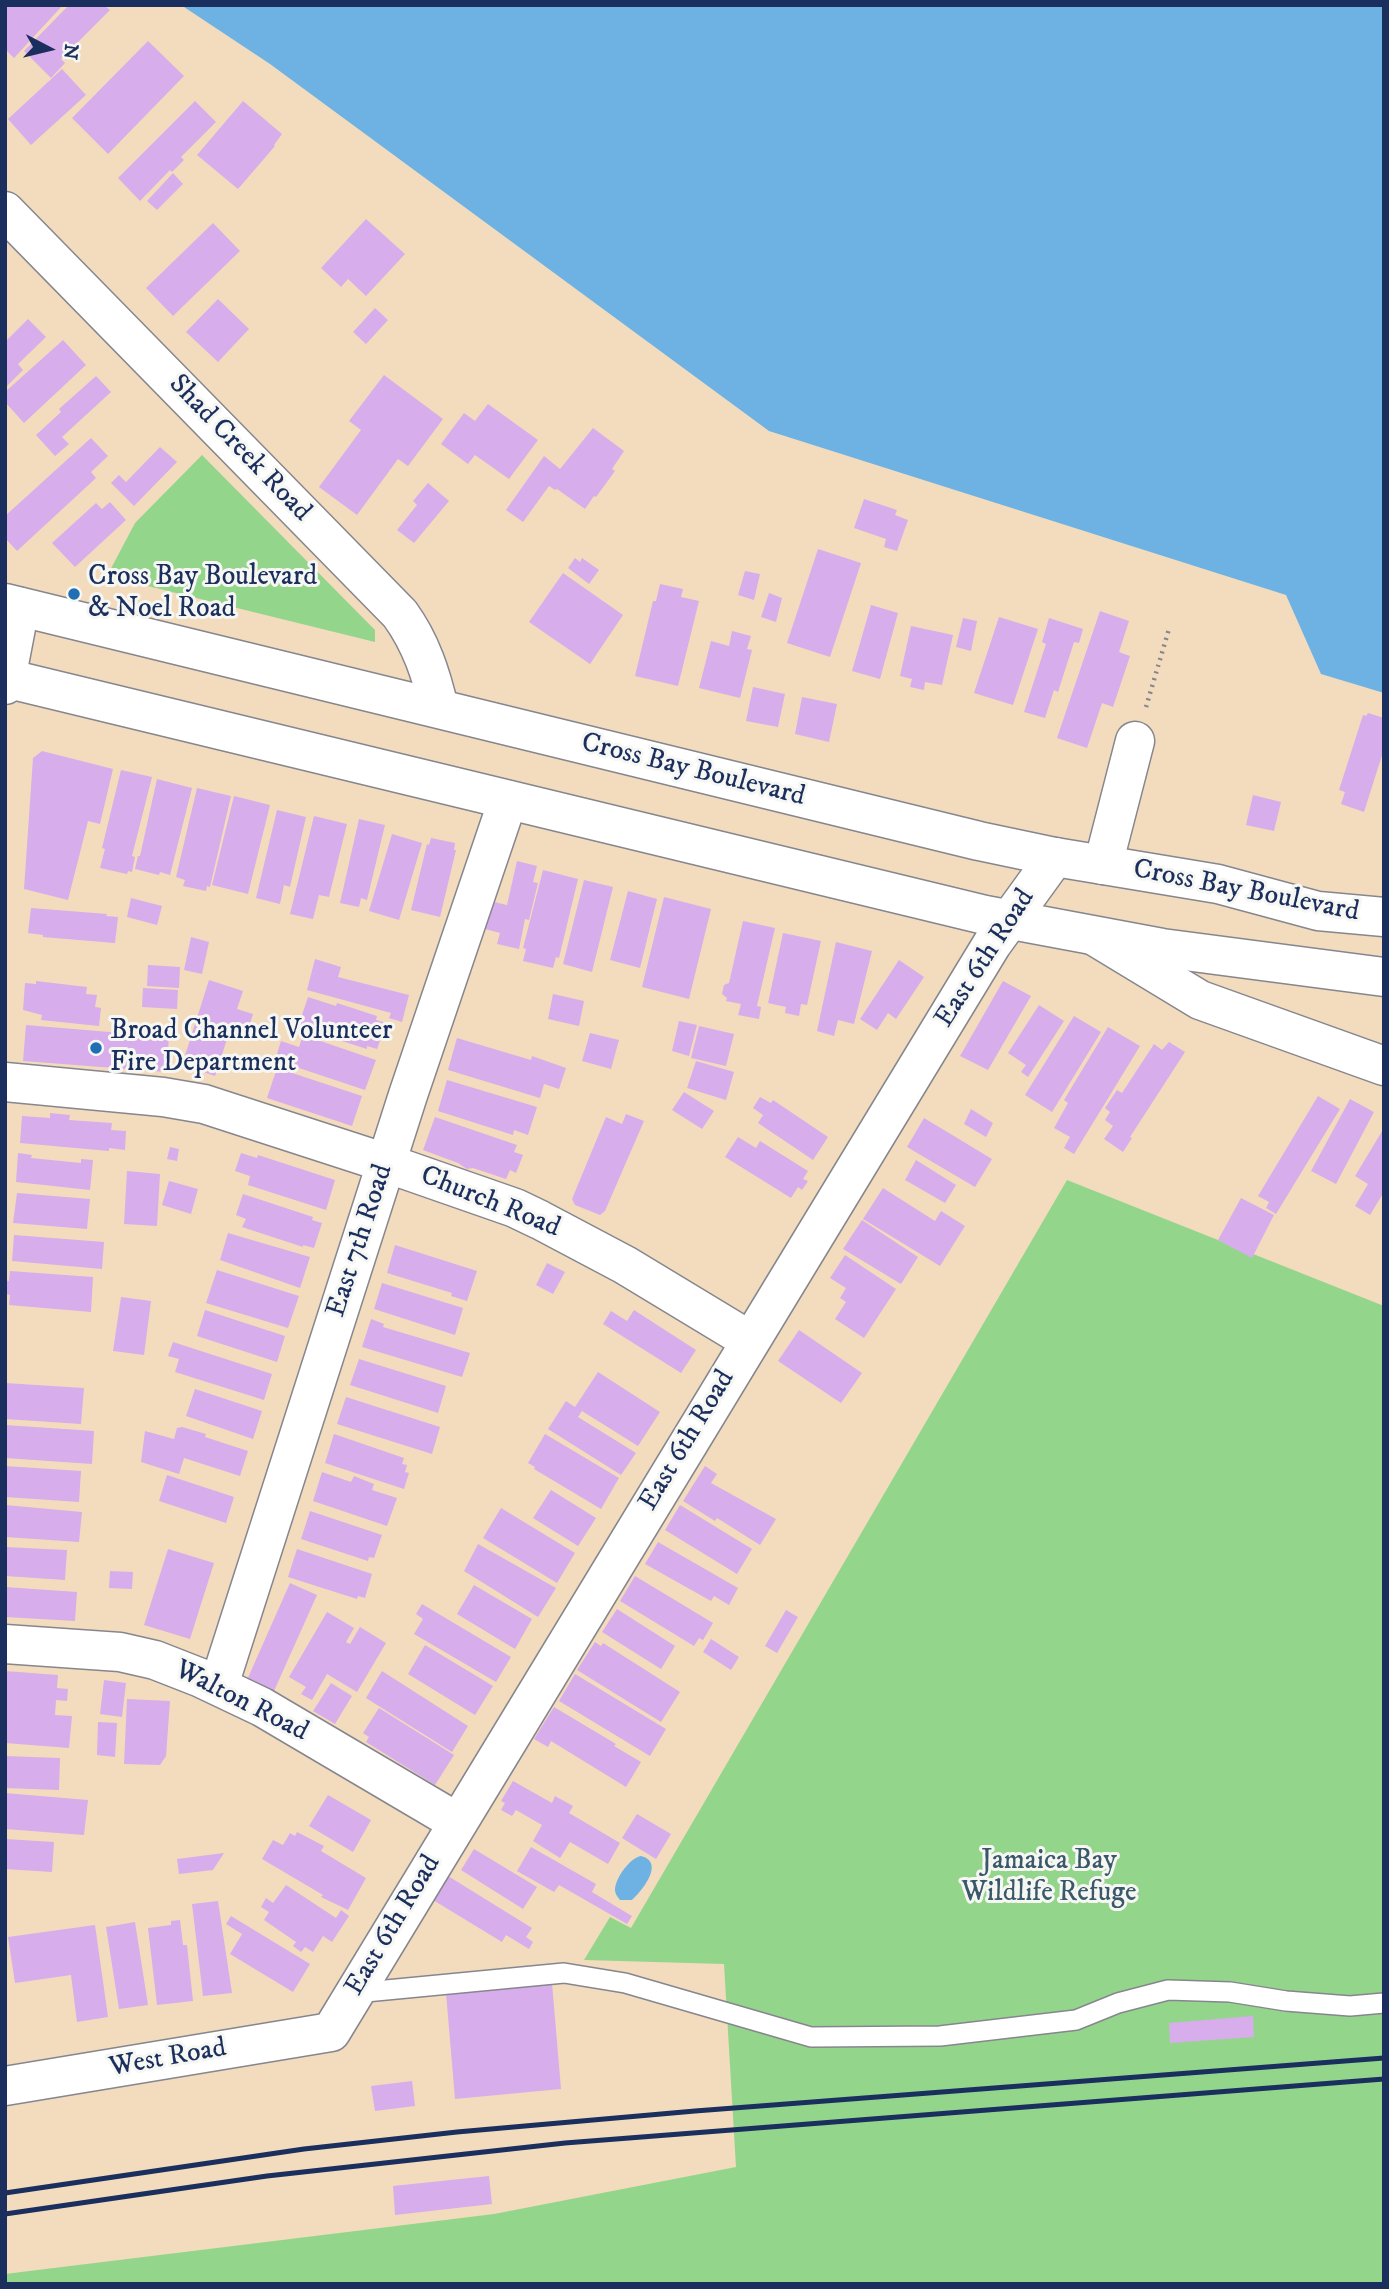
<!DOCTYPE html>
<style>
body{margin:0}
#map{position:relative;width:1389px;height:2289px;overflow:hidden;background:#f2dcbd;font-family:"IM FELL DW Pica",serif}
canvas{display:block}
.frame{position:absolute;inset:0;border:7px solid #1b2f5e;pointer-events:none}
.north{position:absolute;left:14px;top:14px;width:70px;height:70px;-webkit-text-stroke:5px #f6f6f2;paint-order:stroke;rotate:97deg;font-size:19px;font-weight:700;line-height:28px;text-align:center;color:#1b2f5e}
.north::after{content:'';display:block;margin:auto;width:24px;height:32px;background:#1b2f5e;clip-path:polygon(50% 0,100% 100%,50% 72%,0 100%)}
</style>
<div id="map">
<canvas width="1389" height="2289"></canvas>
<div class="frame"></div>
<div class="north">N</div>
</div>
<script>
const context = document.querySelector('canvas').getContext('2d');
context.lineJoin = 'round';
function fillPath(path, color) { context.fillStyle = color; context.fill(path, 'evenodd'); }
function strokePath(path, color, width, dash) { context.strokeStyle = color; context.lineWidth = width; context.lineCap = dash ? 'butt' : 'round'; context.setLineDash(dash || []); context.stroke(path); }
function label(font, color, halo, rows, align = 'center') {
  context.font = font + ' "IM FELL DW Pica",serif'; context.lineWidth = 6; context.setLineDash([]); context.textBaseline = 'middle'; context.strokeStyle = halo; context.fillStyle = color; for (const [text, x, y, turn = 0] of rows) {
    context.save(); context.translate(x, y); context.rotate((+turn || 0) * Math.PI / 180); context.textAlign = isNaN(turn) ? turn : align; if (halo) context.strokeText(text, 0, 0); context.fillText(text, 0, 0); context.restore();
  }
}
const green = new Path2D(`
 M 202,455 L 375,630 L 375,642 L 107,576 L 135,523 Z
 M 1067,1180 L 1384,1306 L 1384,2284 L 5,2284 L 5,2274 L 494,2214 L 736,2167 L 724,1964 L 584,1960 L 610,1917 L 631,1928 Z`);
const water = new Path2D(`
 M 181,5 L 1384,5 L 1384,693 L 1321,674 L 1286,595 L 769,431 L 270,64 Z
 M 641,1856 C 665,1862 643,1890 632,1900 L 620,1900 C 617,1896 615,1894 615,1889 C 616,1877 630,1858 641,1856 Z`);
const building = new Path2D(`
 M 7,5 L 63,5 L 14,58 L 5,49 L 5,7 Z
 M 69,5 L 104,5 L 110,10 L 61,59 L 65,63 L 51,78 L 24,51 Z
 M 148,41 L 184,76 L 108,154 L 72,118 Z
 M 62,69 L 86,95 L 31,145 L 8,119 Z
 M 195,101 L 216,122 L 181,157 L 184,160 L 172,172 L 170,170 L 140,201 L 118,178 Z
 M 243,101 L 282,134 L 274,145 L 275,146 L 238,189 L 197,155 Z
 M 173,173 L 183,184 L 157,210 L 147,201 Z
 M 366,219 L 405,254 L 366,296 L 348,279 L 341,287 L 321,268 Z
 M 213,223 L 240,251 L 173,316 L 146,288 Z
 M 218,299 L 249,329 L 218,362 L 186,332 Z
 M 375,308 L 388,320 L 366,344 L 353,332 Z
 M 28,319 L 46,337 L 18,364 L 23,370 L 5,388 L 5,342 Z
 M 63,340 L 86,365 L 24,423 L 5,402 L 5,392 Z
 M 384,375 L 443,419 L 408,466 L 398,459 L 357,515 L 319,487 L 361,430 L 349,421 Z
 M 96,376 L 111,392 L 62,437 L 69,444 L 55,456 L 36,435 L 61,412 L 59,409 Z
 M 488,404 L 538,440 L 509,479 L 475,455 L 468,464 L 441,444 L 464,413 L 475,421 Z
 M 593,428 L 624,451 L 612,469 L 615,471 L 596,497 L 594,496 L 585,509 L 557,489 L 555,490 L 549,486 L 523,522 L 506,510 L 544,456 L 560,469 Z
 M 91,438 L 108,456 L 91,472 L 96,478 L 17,551 L 5,538 L 5,516 Z
 M 160,447 L 177,462 L 134,506 L 111,483 L 119,475 L 126,482 Z
 M 428,483 L 449,501 L 414,543 L 397,530 L 417,505 L 413,501 Z
 M 864,499 L 897,510 L 895,515 L 908,520 L 897,551 L 884,547 L 886,539 L 854,528 Z
 M 110,502 L 126,520 L 75,567 L 52,543 L 96,503 L 102,509 Z
 M 818,549 L 861,563 L 830,657 L 787,643 Z
 M 575,558 L 580,562 L 582,558 L 599,570 L 589,584 L 568,568 Z
 M 745,571 L 760,574 L 754,600 L 738,595 Z
 M 563,573 L 623,615 L 590,664 L 529,622 Z
 M 660,584 L 683,589 L 681,597 L 699,601 L 678,686 L 635,676 L 653,601 L 656,601 Z
 M 769,593 L 782,598 L 776,622 L 761,617 Z
 M 871,605 L 898,613 L 880,679 L 852,671 Z
 M 1100,611 L 1129,621 L 1119,652 L 1130,656 L 1113,707 L 1102,703 L 1087,748 L 1057,738 Z
 M 999,617 L 1038,629 L 1013,705 L 974,693 Z
 M 963,618 L 977,621 L 971,651 L 956,647 Z
 M 1049,618 L 1083,629 L 1079,643 L 1074,642 L 1058,692 L 1054,690 L 1045,718 L 1024,712 L 1046,644 L 1042,642 Z
 M 911,626 L 953,635 L 942,685 L 925,682 L 924,690 L 910,687 L 912,679 L 900,676 Z
 M 732,631 L 751,636 L 747,649 L 752,650 L 740,698 L 699,688 L 711,641 L 729,646 Z
 M 753,687 L 785,694 L 778,727 L 746,721 Z
 M 802,697 L 837,704 L 829,742 L 795,734 Z
 M 1368,713 L 1384,718 L 1384,749 L 1364,812 L 1341,804 L 1345,792 L 1339,790 L 1363,715 L 1366,716 Z
 M 42,751 L 113,769 L 100,824 L 88,821 L 68,900 L 24,889 L 33,758 Z
 M 121,770 L 152,777 L 132,856 L 135,857 L 132,872 L 128,871 L 127,874 L 100,868 L 105,849 L 102,848 Z
 M 157,779 L 192,788 L 170,875 L 160,872 L 159,875 L 135,869 L 138,856 L 140,856 Z
 M 197,788 L 231,796 L 210,887 L 207,886 L 206,891 L 183,886 L 185,880 L 176,877 Z
 M 1253,795 L 1281,802 L 1274,831 L 1246,825 Z
 M 234,796 L 270,805 L 248,894 L 212,885 Z
 M 277,810 L 306,817 L 290,887 L 284,885 L 280,904 L 256,898 Z
 M 314,816 L 347,824 L 329,897 L 319,895 L 313,919 L 290,914 Z
 M 359,819 L 385,825 L 367,900 L 361,898 L 359,907 L 340,903 Z
 M 392,834 L 422,843 L 399,920 L 369,911 Z
 M 431,838 L 455,843 L 454,850 L 456,850 L 440,917 L 411,910 L 427,844 L 429,845 Z
 M 517,861 L 537,866 L 533,882 L 538,883 L 529,920 L 525,919 L 519,949 L 497,944 L 500,933 L 485,929 L 494,902 L 507,905 Z
 M 543,870 L 578,879 L 559,958 L 556,957 L 553,968 L 523,961 L 526,949 L 523,948 Z
 M 584,880 L 613,887 L 592,972 L 563,964 Z
 M 628,891 L 657,899 L 640,968 L 610,960 Z
 M 664,897 L 711,909 L 689,999 L 642,987 Z
 M 131,898 L 162,906 L 157,925 L 127,917 Z
 M 31,908 L 107,914 L 106,916 L 118,917 L 115,943 L 43,937 L 43,935 L 28,933 Z
 M 743,921 L 775,928 L 757,1006 L 761,1007 L 759,1019 L 738,1015 L 741,1004 L 726,1001 L 727,998 L 722,994 L 724,985 L 729,983 Z
 M 783,933 L 821,941 L 807,1005 L 801,1004 L 799,1016 L 785,1013 L 786,1007 L 768,1003 Z
 M 191,937 L 209,942 L 202,974 L 184,970 Z
 M 836,942 L 872,951 L 854,1024 L 838,1020 L 834,1036 L 817,1031 Z
 M 315,959 L 341,967 L 338,977 L 409,995 L 402,1022 L 389,1018 L 391,1013 L 307,990 Z
 M 899,960 L 924,977 L 896,1019 L 888,1013 L 877,1030 L 860,1019 Z
 M 148,965 L 180,967 L 179,988 L 147,986 Z
 M 209,980 L 243,991 L 237,1009 L 253,1014 L 248,1030 L 232,1024 L 215,1076 L 182,1065 Z
 M 36,981 L 87,987 L 86,994 L 97,995 L 95,1007 L 101,1008 L 99,1026 L 41,1020 L 42,1015 L 23,1010 L 25,983 L 36,984 Z
 M 1003,981 L 1031,996 L 988,1070 L 960,1056 Z
 M 143,988 L 178,990 L 177,1009 L 142,1007 Z
 M 553,994 L 584,1001 L 579,1026 L 548,1019 Z
 M 308,997 L 336,1006 L 337,1003 L 377,1016 L 376,1020 L 386,1023 L 377,1049 L 367,1046 L 367,1049 L 298,1027 Z
 M 1039,1005 L 1064,1021 L 1028,1077 L 1021,1072 L 1026,1065 L 1008,1053 Z
 M 1074,1016 L 1101,1032 L 1052,1112 L 1025,1095 Z
 M 679,1021 L 697,1025 L 689,1056 L 672,1051 Z
 M 26,1025 L 169,1037 L 166,1072 L 23,1061 Z
 M 699,1026 L 734,1034 L 726,1066 L 691,1058 Z
 M 1108,1027 L 1140,1046 L 1074,1154 L 1064,1148 L 1070,1137 L 1054,1128 L 1068,1103 L 1064,1100 Z
 M 590,1033 L 619,1040 L 611,1069 L 582,1061 Z
 M 303,1035 L 376,1060 L 365,1090 L 275,1060 L 281,1041 L 299,1047 Z
 M 457,1038 L 531,1060 L 532,1056 L 566,1068 L 559,1089 L 544,1084 L 540,1098 L 448,1070 Z
 M 1169,1042 L 1185,1052 L 1130,1137 L 1132,1138 L 1123,1152 L 1104,1139 L 1113,1126 L 1105,1120 L 1110,1112 L 1105,1108 L 1117,1090 L 1122,1093 L 1154,1044 L 1162,1050 Z
 M 696,1061 L 734,1072 L 726,1100 L 687,1088 Z
 M 277,1068 L 362,1096 L 352,1126 L 267,1098 Z
 M 447,1080 L 537,1107 L 528,1135 L 514,1130 L 513,1135 L 438,1111 Z
 M 684,1092 L 714,1111 L 702,1129 L 672,1110 Z
 M 1318,1096 L 1340,1109 L 1276,1214 L 1266,1208 L 1269,1202 L 1258,1196 Z
 M 760,1097 L 771,1103 L 773,1100 L 828,1137 L 813,1160 L 758,1123 L 763,1115 L 753,1108 Z
 M 1350,1099 L 1374,1112 L 1336,1184 L 1311,1171 Z
 M 971,1109 L 993,1123 L 986,1137 L 964,1124 Z
 M 50,1113 L 70,1115 L 69,1120 L 112,1123 L 111,1130 L 126,1131 L 125,1150 L 109,1148 L 109,1151 L 20,1143 L 22,1116 L 50,1118 Z
 M 626,1114 L 644,1121 L 605,1211 L 600,1215 L 575,1205 L 572,1199 L 606,1117 L 622,1124 Z
 M 435,1117 L 517,1145 L 514,1152 L 523,1155 L 516,1173 L 510,1170 L 506,1179 L 473,1168 L 467,1169 L 458,1163 L 423,1150 Z
 M 924,1118 L 992,1159 L 975,1187 L 907,1147 Z
 M 1384,1128 L 1384,1192 L 1370,1215 L 1355,1206 L 1368,1184 L 1355,1176 Z
 M 738,1137 L 756,1148 L 760,1141 L 808,1171 L 803,1179 L 808,1181 L 802,1190 L 798,1187 L 791,1198 L 725,1157 Z
 M 170,1147 L 179,1149 L 177,1161 L 167,1159 Z
 M 18,1153 L 32,1155 L 31,1158 L 81,1163 L 81,1159 L 93,1160 L 90,1190 L 16,1182 Z
 M 241,1153 L 257,1158 L 258,1155 L 335,1180 L 326,1210 L 248,1185 L 250,1176 L 235,1171 Z
 M 916,1160 L 956,1185 L 945,1203 L 905,1180 Z
 M 127,1171 L 160,1174 L 157,1226 L 124,1224 Z
 M 169,1181 L 198,1189 L 191,1214 L 162,1205 Z
 M 883,1188 L 935,1221 L 941,1211 L 965,1226 L 940,1266 L 863,1219 Z
 M 17,1193 L 90,1199 L 87,1229 L 13,1223 Z
 M 243,1194 L 313,1217 L 312,1220 L 322,1223 L 314,1248 L 303,1245 L 303,1247 L 242,1227 L 246,1219 L 236,1215 Z
 M 1241,1198 L 1274,1215 L 1252,1258 L 1218,1240 Z
 M 862,1220 L 918,1257 L 901,1284 L 843,1249 Z
 M 228,1233 L 310,1257 L 300,1288 L 220,1260 Z
 M 14,1235 L 104,1242 L 102,1269 L 12,1261 Z
 M 395,1245 L 477,1271 L 467,1301 L 451,1296 L 452,1293 L 387,1273 Z
 M 845,1255 L 896,1289 L 864,1338 L 835,1319 L 846,1302 L 840,1298 L 846,1288 L 830,1278 Z
 M 547,1263 L 565,1272 L 553,1294 L 536,1285 Z
 M 217,1270 L 299,1296 L 288,1328 L 206,1303 Z
 M 10,1271 L 93,1277 L 91,1312 L 9,1305 L 10,1295 L 5,1294 L 5,1280 L 9,1281 Z
 M 382,1283 L 463,1308 L 455,1335 L 374,1309 Z
 M 121,1297 L 151,1301 L 144,1355 L 113,1351 Z
 M 205,1310 L 285,1336 L 277,1362 L 197,1336 Z
 M 634,1310 L 696,1350 L 681,1373 L 603,1324 L 611,1311 L 627,1321 Z
 M 371,1319 L 384,1324 L 383,1327 L 470,1353 L 462,1377 L 362,1347 Z
 M 799,1330 L 862,1373 L 841,1403 L 778,1361 Z
 M 173,1342 L 272,1374 L 264,1400 L 175,1372 L 179,1359 L 168,1356 Z
 M 359,1359 L 446,1386 L 438,1413 L 350,1385 Z
 M 598,1372 L 660,1412 L 638,1446 L 582,1411 L 578,1417 L 636,1453 L 621,1475 L 548,1429 L 566,1401 L 575,1407 Z
 M 5,1383 L 84,1388 L 81,1424 L 5,1419 Z
 M 195,1389 L 262,1411 L 253,1439 L 186,1416 Z
 M 346,1397 L 440,1427 L 432,1454 L 337,1424 Z
 M 5,1425 L 94,1431 L 92,1464 L 5,1458 Z
 M 182,1427 L 206,1434 L 205,1437 L 248,1451 L 240,1476 L 184,1458 L 179,1474 L 141,1462 L 145,1431 L 174,1439 L 177,1428 Z
 M 334,1434 L 404,1458 L 402,1464 L 407,1465 L 405,1472 L 409,1473 L 404,1489 L 325,1463 Z
 M 545,1434 L 619,1478 L 601,1509 L 534,1469 L 535,1467 L 528,1463 Z
 M 5,1466 L 81,1471 L 79,1502 L 5,1497 Z
 M 705,1466 L 717,1474 L 711,1483 L 776,1519 L 760,1545 L 717,1518 L 715,1521 L 683,1501 Z
 M 322,1472 L 351,1482 L 354,1476 L 374,1484 L 372,1490 L 397,1498 L 387,1526 L 313,1501 Z
 M 167,1475 L 234,1497 L 226,1523 L 159,1501 Z
 M 551,1490 L 596,1518 L 578,1546 L 533,1518 Z
 M 5,1505 L 82,1512 L 79,1542 L 5,1537 Z
 M 680,1505 L 752,1549 L 737,1574 L 665,1530 Z
 M 501,1508 L 575,1553 L 557,1583 L 483,1538 Z
 M 310,1511 L 382,1535 L 374,1558 L 369,1557 L 368,1561 L 301,1539 Z
 M 658,1542 L 738,1588 L 729,1605 L 714,1596 L 711,1601 L 645,1564 Z
 M 478,1544 L 556,1588 L 538,1617 L 464,1571 Z
 M 5,1547 L 67,1550 L 65,1580 L 5,1576 Z
 M 168,1549 L 214,1563 L 190,1639 L 144,1625 Z
 M 297,1549 L 372,1574 L 365,1598 L 358,1596 L 357,1599 L 288,1577 Z
 M 110,1571 L 133,1572 L 132,1589 L 109,1588 Z
 M 635,1576 L 713,1623 L 703,1640 L 699,1638 L 694,1646 L 620,1601 Z
 M 290,1583 L 317,1595 L 274,1691 L 247,1680 Z
 M 474,1585 L 532,1619 L 515,1649 L 457,1614 Z
 M 5,1587 L 77,1592 L 75,1621 L 5,1617 Z
 M 422,1604 L 511,1657 L 496,1682 L 414,1634 L 423,1619 L 416,1614 Z
 M 617,1609 L 675,1646 L 661,1669 L 602,1632 Z
 M 786,1610 L 798,1617 L 777,1653 L 765,1646 Z
 M 327,1612 L 354,1628 L 346,1642 L 350,1644 L 360,1627 L 386,1643 L 357,1692 L 327,1674 L 312,1700 L 301,1694 L 306,1687 L 289,1677 Z
 M 711,1639 L 739,1657 L 731,1670 L 703,1652 Z
 M 595,1642 L 601,1646 L 603,1643 L 680,1692 L 661,1722 L 577,1670 Z
 M 425,1645 L 493,1686 L 475,1715 L 408,1674 Z
 M 5,1671 L 58,1675 L 57,1688 L 68,1689 L 67,1701 L 56,1700 L 55,1715 L 72,1716 L 69,1748 L 5,1743 Z
 M 382,1671 L 468,1726 L 452,1752 L 366,1698 Z
 M 575,1674 L 666,1729 L 650,1756 L 559,1701 Z
 M 104,1680 L 126,1683 L 122,1717 L 100,1714 Z
 M 331,1683 L 352,1696 L 335,1724 L 313,1711 Z
 M 127,1699 L 170,1701 L 166,1756 L 160,1765 L 124,1764 Z
 M 554,1707 L 616,1744 L 614,1746 L 641,1762 L 626,1787 L 551,1741 L 548,1747 L 534,1739 Z
 M 379,1708 L 454,1755 L 435,1785 L 366,1742 L 369,1737 L 363,1733 Z
 M 98,1722 L 117,1723 L 115,1757 L 97,1755 Z
 M 5,1756 L 60,1758 L 59,1790 L 5,1788 Z
 M 513,1781 L 552,1803 L 555,1796 L 573,1806 L 569,1813 L 620,1843 L 608,1864 L 570,1842 L 560,1858 L 533,1841 L 542,1825 L 516,1810 L 512,1816 L 501,1810 L 505,1803 L 501,1801 Z
 M 5,1793 L 88,1800 L 84,1835 L 5,1829 Z
 M 328,1795 L 371,1820 L 353,1852 L 309,1826 Z
 M 637,1814 L 671,1834 L 656,1859 L 622,1838 Z
 M 297,1832 L 324,1846 L 321,1851 L 366,1878 L 348,1910 L 321,1897 L 323,1895 L 262,1859 L 273,1840 L 283,1845 L 290,1833 L 295,1836 Z
 M 5,1839 L 54,1842 L 52,1872 L 5,1869 Z
 M 531,1847 L 596,1884 L 592,1892 L 632,1916 L 627,1924 L 559,1885 L 554,1892 L 517,1871 Z
 M 474,1849 L 537,1887 L 523,1909 L 461,1870 Z
 M 224,1853 L 213,1870 L 179,1874 L 177,1859 Z
 M 448,1876 L 532,1928 L 526,1937 L 533,1942 L 529,1949 L 506,1935 L 502,1942 L 433,1900 Z
 M 286,1885 L 336,1918 L 341,1910 L 349,1916 L 332,1942 L 323,1936 L 313,1952 L 305,1947 L 301,1952 L 293,1946 L 296,1942 L 264,1920 L 269,1912 L 261,1907 L 266,1898 L 273,1903 Z
 M 218,1901 L 232,1993 L 203,1996 L 192,1904 Z
 M 231,1916 L 310,1964 L 293,1992 L 230,1954 L 242,1934 L 226,1924 Z
 M 180,1920 L 183,1945 L 187,1945 L 193,2001 L 157,2005 L 148,1928 L 171,1925 L 171,1921 Z
 M 135,1922 L 148,2005 L 119,2009 L 106,1927 Z
 M 95,1925 L 108,2017 L 77,2022 L 71,1975 L 15,1983 L 8,1937 Z
 M 552,1983 L 561,2089 L 455,2099 L 446,1993 Z
 M 1253,2016 L 1254,2037 L 1170,2043 L 1169,2023 Z
 M 412,2081 L 415,2106 L 375,2111 L 371,2086 Z
 M 489,2176 L 492,2204 L 395,2215 L 393,2186 Z`);
const path = new Path2D(`
 M 1146,707 L 1169,629`);
const service = new Path2D(`
 M 355,1993 L 564,1973 L 625,1983 L 811,2037 L 940,2036 L 1076,2020 L 1118,2003 L 1168,1990 L 1230,1992 L 1286,2001 L 1350,2006 L 1384,2003`);
const minor = new Path2D(`
 M 5,211 L 400,614 C 421,643 431,674 439,708
 M 5,685 L 20,607
 M 1103,865 L 1135,741
 M 1096,937 L 1200,1000 L 1384,1066
 M 5,1082 L 163,1097 L 204,1104 L 386,1163 L 515,1208 L 540,1220 L 625,1265 L 749,1340
 M 5,1644 L 120,1652 L 155,1660 L 201,1678 L 262,1707 L 457,1822
 M 219,1685 L 408,1095 L 508,800
 M 5,2086 L 331,2032 L 992,944 L 1055,857`);
const primary = new Path2D(`
 M 5,603 L 979,841 L 1055,857 L 1218,884 L 1318,911 L 1384,917
 M 5,678 L 985,915 L 1162,948 L 1384,977`);
const rail = new Path2D(`
 M 5,2193 L 304,2149 L 457,2132 L 695,2111 L 1384,2058
 M 5,2214 L 267,2176 L 565,2143 L 1384,2079`);
const markers = [
 [74,594,7,"#1f6fb2"],
 [96,1048,7,"#1f6fb2"]
];
const streetNames = [
 ["Shad Creek Road",239,449,46],
 ["Cross Bay Boulevard",693,771,14],
 ["Cross Bay Boulevard",1246,892,11],
 ["East 6th Road",986,959,-57],
 ["Church Road",490,1203,22],
 ["East 7th Road",361,1241,-72],
 ["East 6th Road",688,1441,-59],
 ["Walton Road",241,1702,27],
 ["East 6th Road",394,1926,-59],
 ["West Road",168,2059,-10]
];
const poiNames = [
 ["Cross Bay Boulevard",88,578],
 ["& Noel Road",88,610],
 ["Broad Channel Volunteer",110,1032],
 ["Fire Department",110,1064]
];
const parkNames = [
 ["Jamaica Bay",1049,1862],
 ["Wildlife Refuge",1049,1894]
];
fillPath(green, '#94d58c');
fillPath(water, '#6eb2e4');
fillPath(building, '#d8adeb');
strokePath(service, '#86868e', 22);
strokePath(minor, '#86868e', 41);
strokePath(primary, '#86868e', 41);
strokePath(path, '#86868e', 4.5, [2, 5]);
strokePath(service, '#fff', 19);
strokePath(minor, '#fff', 38);
strokePath(primary, '#fff', 38);
strokePath(rail, '#1b2f5e', 5);
for (const [x, y, r, color] of markers) { const dot = new Path2D(); dot.arc(x, y, r, 0, 2 * Math.PI); context.fillStyle = color; context.fill(dot); strokePath(dot, '#f6f6f2', 2.5); }
label('28px', '#1b2f5e', '#f6f6f2', streetNames);
label('28px', '#1b2f5e', '#f6f6f2', poiNames, 'left');
label('28px', '#39586a', '#f6f6f2', parkNames);
</script>
